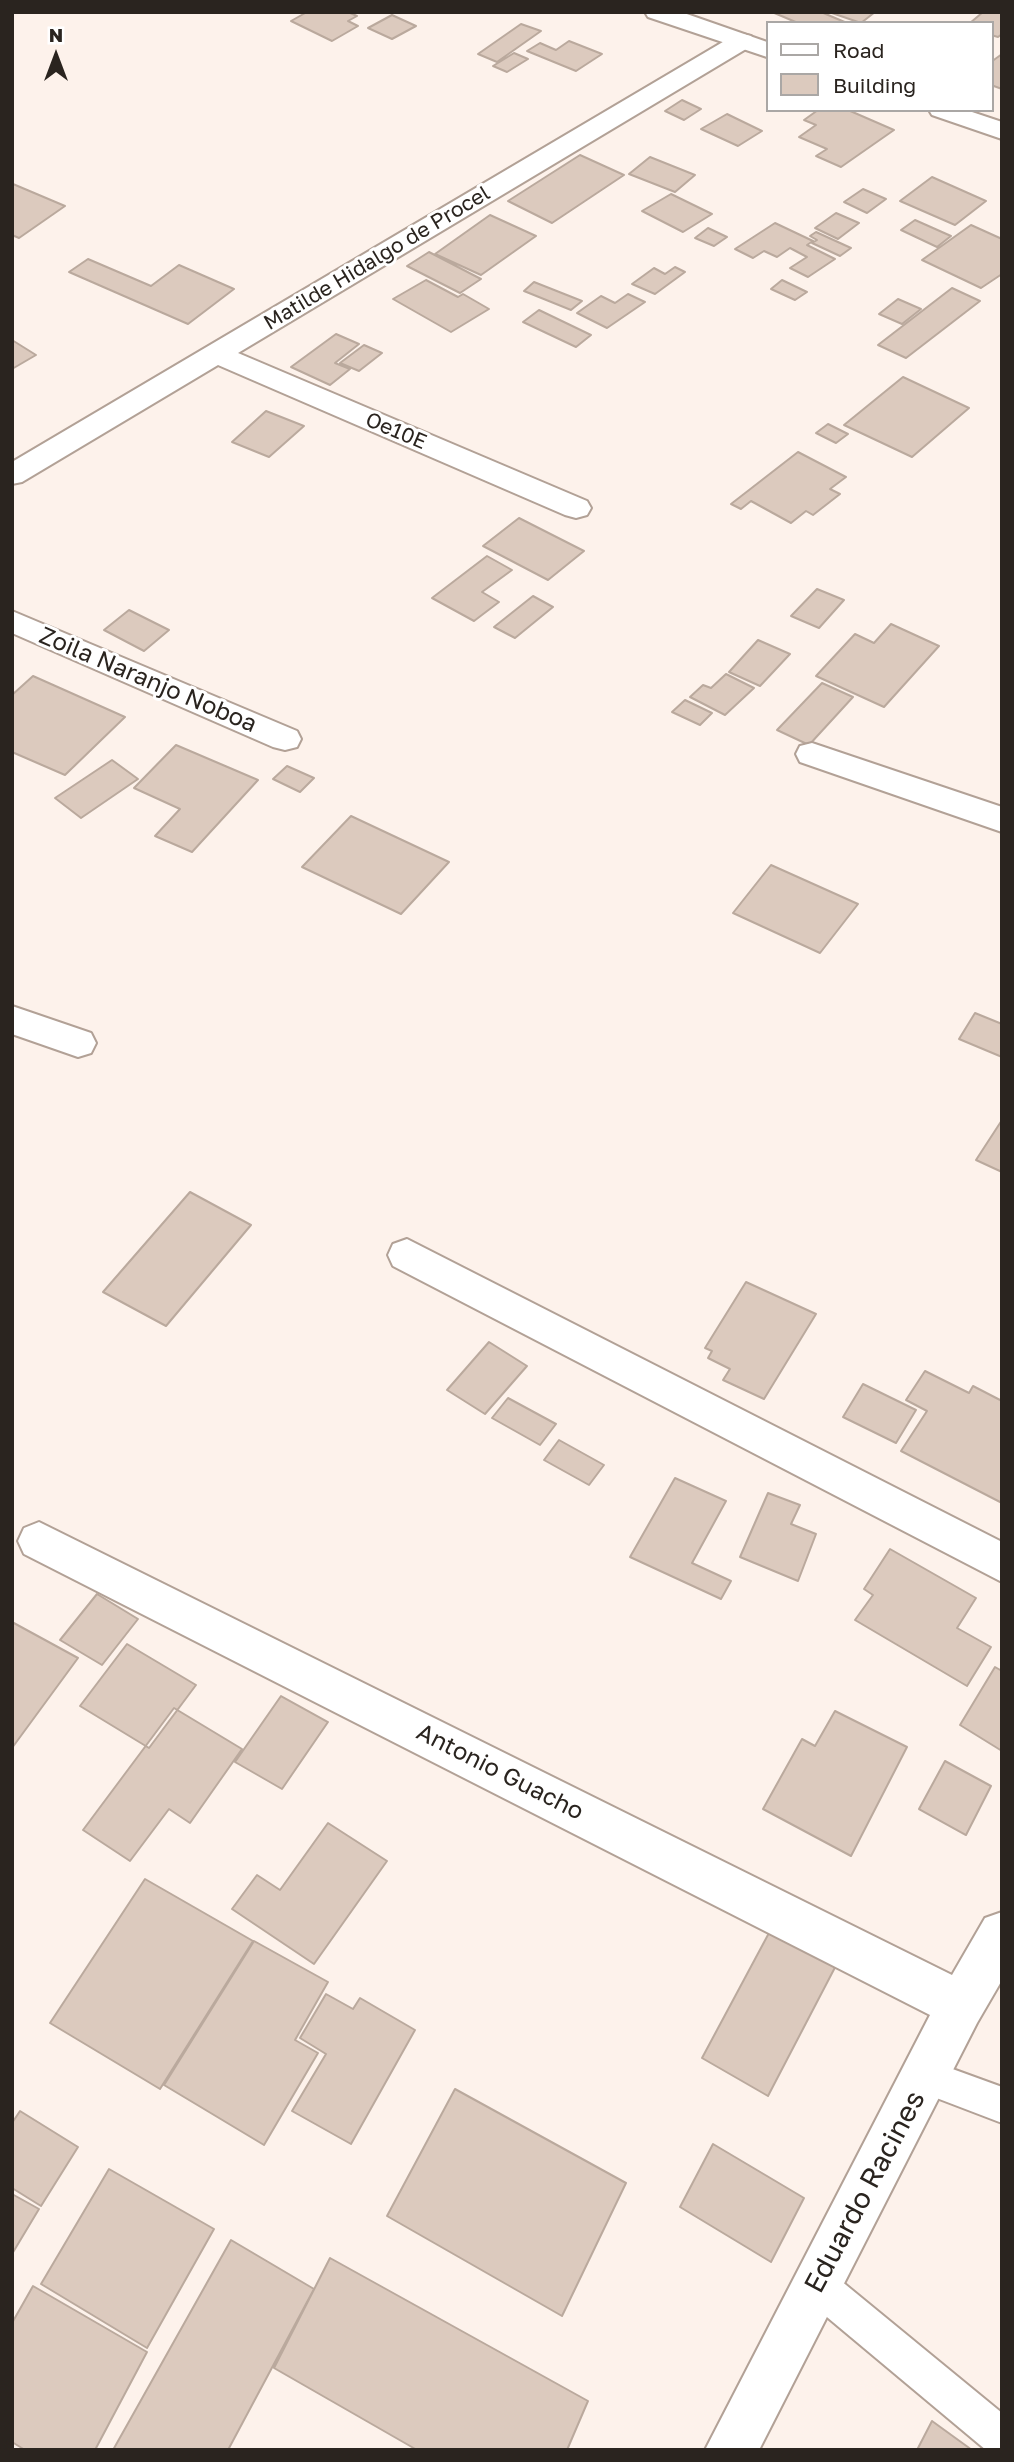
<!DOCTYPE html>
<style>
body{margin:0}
#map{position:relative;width:1014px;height:2462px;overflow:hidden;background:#fdf2eb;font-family:"Golos Text",sans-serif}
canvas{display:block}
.frame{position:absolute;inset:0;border:14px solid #2a241f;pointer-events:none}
.legend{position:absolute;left:766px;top:21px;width:228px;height:91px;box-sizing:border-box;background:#fff;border:2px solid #aaa7a5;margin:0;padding:9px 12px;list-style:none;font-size:21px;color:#2a241f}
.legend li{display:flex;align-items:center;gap:14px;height:35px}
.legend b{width:35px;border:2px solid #aaa7a5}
.north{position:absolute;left:21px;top:21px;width:70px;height:70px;-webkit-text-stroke:5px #fff;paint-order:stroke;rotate:0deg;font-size:19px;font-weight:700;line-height:28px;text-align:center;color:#2a241f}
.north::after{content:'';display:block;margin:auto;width:24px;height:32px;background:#2a241f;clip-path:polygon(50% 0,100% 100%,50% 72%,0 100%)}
</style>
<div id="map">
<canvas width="1014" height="2462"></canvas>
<div class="frame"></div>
<ul class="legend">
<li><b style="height:9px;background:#fff"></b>Road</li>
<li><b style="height:19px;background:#dccabe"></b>Building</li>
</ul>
<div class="north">N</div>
</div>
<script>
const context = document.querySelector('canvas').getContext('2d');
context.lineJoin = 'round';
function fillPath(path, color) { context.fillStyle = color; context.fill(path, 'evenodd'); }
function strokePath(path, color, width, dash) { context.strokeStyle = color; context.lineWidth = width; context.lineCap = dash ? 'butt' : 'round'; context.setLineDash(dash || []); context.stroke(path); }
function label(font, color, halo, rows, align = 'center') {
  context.font = font + ' "Golos Text",sans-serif'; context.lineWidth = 6; context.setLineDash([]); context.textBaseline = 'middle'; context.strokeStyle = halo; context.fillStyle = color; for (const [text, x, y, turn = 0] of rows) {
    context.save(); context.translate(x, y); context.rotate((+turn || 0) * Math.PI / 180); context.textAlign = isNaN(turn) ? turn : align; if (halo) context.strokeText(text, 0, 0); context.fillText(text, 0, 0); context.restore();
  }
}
const building = new Path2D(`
 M 307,12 L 348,12 L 357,16 L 348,21 L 358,26 L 332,41 L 291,21 Z
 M 772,12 L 821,12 L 847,23 L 798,23 Z
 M 829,12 L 875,12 L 861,23 Z
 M 983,12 L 1002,12 L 1002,34 L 998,37 L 991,35 L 991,23 L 970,23 Z
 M 392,15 L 416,26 L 392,39 L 368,28 Z
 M 521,24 L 541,31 L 497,62 L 478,54 Z
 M 569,41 L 602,54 L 576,71 L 527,51 L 540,43 L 556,50 Z
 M 514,53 L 528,59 L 507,72 L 493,66 Z
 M 1002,54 L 1002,89 L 991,85 L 991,62 Z
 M 682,100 L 701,109 L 684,120 L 665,111 Z
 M 818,110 L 848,110 L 894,130 L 841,167 L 816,156 L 827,149 L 799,137 L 816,125 L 804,120 Z
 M 727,114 L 762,131 L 738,146 L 701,129 Z
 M 580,155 L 624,175 L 552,223 L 508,201 Z
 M 650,157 L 695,175 L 675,192 L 629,174 Z
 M 932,177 L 986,201 L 955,225 L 900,201 Z
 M 12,185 L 13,184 L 65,206 L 19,238 L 12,235 Z
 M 863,189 L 886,199 L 867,213 L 844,202 Z
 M 671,194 L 712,214 L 683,232 L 642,211 Z
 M 836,213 L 859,223 L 838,239 L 815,228 Z
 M 490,215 L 536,236 L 481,275 L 435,254 Z
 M 915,220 L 951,236 L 937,247 L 901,230 Z
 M 775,223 L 813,241 L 807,245 L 835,259 L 808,277 L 790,268 L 807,257 L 790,248 L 777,257 L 764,251 L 753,258 L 735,249 Z
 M 971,225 L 1002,239 L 1002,274 L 981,288 L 922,260 Z
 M 708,228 L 727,237 L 714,246 L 695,238 Z
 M 816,232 L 851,248 L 840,256 L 812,243 L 817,240 L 810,236 Z
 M 429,252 L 481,279 L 460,293 L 407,266 Z
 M 88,259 L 151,286 L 179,265 L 234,289 L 188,324 L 69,272 Z
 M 675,267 L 685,272 L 655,294 L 632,284 L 654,268 L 665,274 Z
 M 426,280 L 458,297 L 463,294 L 489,309 L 451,332 L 393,299 Z
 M 782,280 L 807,292 L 795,300 L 771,289 Z
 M 534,282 L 582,301 L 571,310 L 524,291 Z
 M 952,288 L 980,301 L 906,358 L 878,345 Z
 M 628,294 L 645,302 L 607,328 L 577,313 L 601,296 L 615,303 Z
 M 898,299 L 921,309 L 902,324 L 879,314 Z
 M 539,310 L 591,335 L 576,347 L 523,322 Z
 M 336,334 L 359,344 L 335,363 L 350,369 L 330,385 L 291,367 Z
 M 12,340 L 36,355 L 12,369 Z
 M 364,345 L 382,353 L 359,371 L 340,363 Z
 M 903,377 L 969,408 L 912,457 L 844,425 Z
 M 266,411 L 304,426 L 269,457 L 232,442 Z
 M 828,424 L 848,434 L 836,443 L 816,433 Z
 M 798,452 L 846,477 L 830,489 L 840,494 L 813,515 L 806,511 L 791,523 L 751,501 L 741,509 L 731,504 Z
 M 519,518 L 584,551 L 548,580 L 483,546 Z
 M 487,556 L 512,570 L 482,592 L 499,602 L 474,621 L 432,598 Z
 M 817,589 L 844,600 L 819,628 L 791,616 Z
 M 533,596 L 553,607 L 515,638 L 494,627 Z
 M 129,610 L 169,630 L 144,651 L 104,630 Z
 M 891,624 L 939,646 L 884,707 L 816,676 L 855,634 L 874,643 Z
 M 758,640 L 790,654 L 760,686 L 729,672 Z
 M 726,674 L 754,688 L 725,715 L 690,697 L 703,685 L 711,688 Z
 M 33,676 L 125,717 L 65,775 L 12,752 L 12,695 Z
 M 822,683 L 853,697 L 809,745 L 777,730 Z
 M 685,700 L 712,713 L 700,725 L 672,712 Z
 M 176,745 L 258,780 L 192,852 L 155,836 L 180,809 L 134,788 Z
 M 112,760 L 138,779 L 81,818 L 55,798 Z
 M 287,766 L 314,778 L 300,792 L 273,779 Z
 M 351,816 L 449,862 L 401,914 L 302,867 Z
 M 771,865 L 858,904 L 820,953 L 733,913 Z
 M 975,1013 L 1002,1024 L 1002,1057 L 959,1039 Z
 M 1002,1120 L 1002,1172 L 976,1160 Z
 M 190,1192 L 251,1225 L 166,1326 L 103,1292 Z
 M 746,1282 L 816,1314 L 764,1399 L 723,1380 L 730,1369 L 708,1358 L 712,1351 L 705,1348 Z
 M 489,1342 L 527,1366 L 485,1414 L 447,1390 Z
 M 925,1371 L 969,1393 L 973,1386 L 1002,1401 L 1002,1503 L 901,1451 L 927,1411 L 906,1400 Z
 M 863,1384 L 916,1410 L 896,1443 L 843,1417 Z
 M 508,1398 L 556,1424 L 540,1445 L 492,1418 Z
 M 559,1440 L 604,1465 L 589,1485 L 544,1460 Z
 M 675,1478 L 726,1501 L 692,1563 L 731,1581 L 721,1599 L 630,1557 Z
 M 768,1493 L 800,1505 L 791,1524 L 816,1534 L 798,1581 L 740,1557 Z
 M 890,1549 L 976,1598 L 957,1628 L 991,1647 L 967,1686 L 855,1620 L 873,1595 L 864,1589 Z
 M 97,1594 L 138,1619 L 102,1665 L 60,1640 Z
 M 12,1622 L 78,1658 L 12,1748 Z
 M 127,1644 L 196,1685 L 149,1748 L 80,1706 Z
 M 995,1667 L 1002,1671 L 1002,1751 L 960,1725 Z
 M 281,1696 L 328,1722 L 282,1789 L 235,1762 Z
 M 174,1708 L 242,1749 L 190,1823 L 169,1809 L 130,1861 L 83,1830 Z
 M 835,1711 L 907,1747 L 851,1856 L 763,1809 L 802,1739 L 815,1746 Z
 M 945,1761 L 991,1786 L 966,1835 L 919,1809 Z
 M 328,1823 L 387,1861 L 314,1964 L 232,1909 L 257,1875 L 280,1890 Z
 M 145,1879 L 253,1941 L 160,2089 L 50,2023 Z
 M 777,1918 L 842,1954 L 768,2096 L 702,2058 Z
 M 254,1941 L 328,1982 L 295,2040 L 318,2053 L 264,2145 L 164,2085 Z
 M 326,1994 L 353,2009 L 360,1998 L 415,2030 L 351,2144 L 292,2111 L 326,2054 L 300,2038 Z
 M 455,2089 L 626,2183 L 562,2316 L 387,2216 Z
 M 20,2111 L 78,2147 L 41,2206 L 12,2188 L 12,2123 Z
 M 713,2144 L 804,2198 L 771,2262 L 680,2207 Z
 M 109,2169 L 214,2229 L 147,2348 L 41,2284 Z
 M 12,2194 L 39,2209 L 12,2254 Z
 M 231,2240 L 314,2289 L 228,2450 L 113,2450 Z
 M 330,2258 L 588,2401 L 567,2450 L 417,2450 L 274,2368 Z
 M 33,2286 L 147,2352 L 95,2450 L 25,2450 L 12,2442 L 12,2323 Z
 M 932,2421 L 972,2450 L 917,2450 Z`);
const service = new Path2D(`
 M 925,2059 L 1002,2087 L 1002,2123 L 913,2089 L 907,2077 L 913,2065 Z
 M 816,2265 L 829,2271 L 1002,2413 L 1002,2450 L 986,2450 L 803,2297 L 797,2284 L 803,2271 Z`);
const minor = new Path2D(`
 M 742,34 L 751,36 L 754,41 L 751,46 L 238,353 L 587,501 L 591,508 L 587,515 L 576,518 L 565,515 L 218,365 L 22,482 L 12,484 L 12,462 L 733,36 Z
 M 12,611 L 297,731 L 301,739 L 297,747 L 285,750 L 273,747 L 12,633 Z
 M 812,743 L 1002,807 L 1002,832 L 800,762 L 796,754 L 800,746 Z
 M 12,1006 L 91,1033 L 96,1043 L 91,1053 L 78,1057 L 12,1034 Z
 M 407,1239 L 1002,1542 L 1002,1582 L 393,1266 L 388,1255 L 393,1244 Z
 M 39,1522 L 952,1975 L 985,1918 L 1002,1912 L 1002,1980 L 977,2023 L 759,2450 L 705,2450 L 930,2015 L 24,1554 L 18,1541 L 24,1528 Z`);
const tertiary = new Path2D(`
 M 645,12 L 681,12 L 767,42 L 767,57 L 648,17 Z
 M 929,110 L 966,110 L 1002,122 L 1002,139 L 932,115 Z`);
const farStreetnames = [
 ["Matilde Hidalgo de Procel",377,258,-31],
 ["Oe10E",396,431,23]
];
const streetNames = [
 ["Zoila Naranjo Noboa",148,680,23],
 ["Antonio Guacho",500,1772,27]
];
const nearStreetnames = [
 ["Eduardo Racines",865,2192,-62]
];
fillPath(building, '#dccabe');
strokePath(building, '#baa99d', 2);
strokePath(service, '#b2a196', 4);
strokePath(minor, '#b2a196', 4);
strokePath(tertiary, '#b2a196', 4);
fillPath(service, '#fff');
fillPath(minor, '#fff');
fillPath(tertiary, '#fff');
label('21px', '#2a241f', '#fff', farStreetnames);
label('24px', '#2a241f', '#fff', streetNames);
label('28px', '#2a241f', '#fff', nearStreetnames);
</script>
